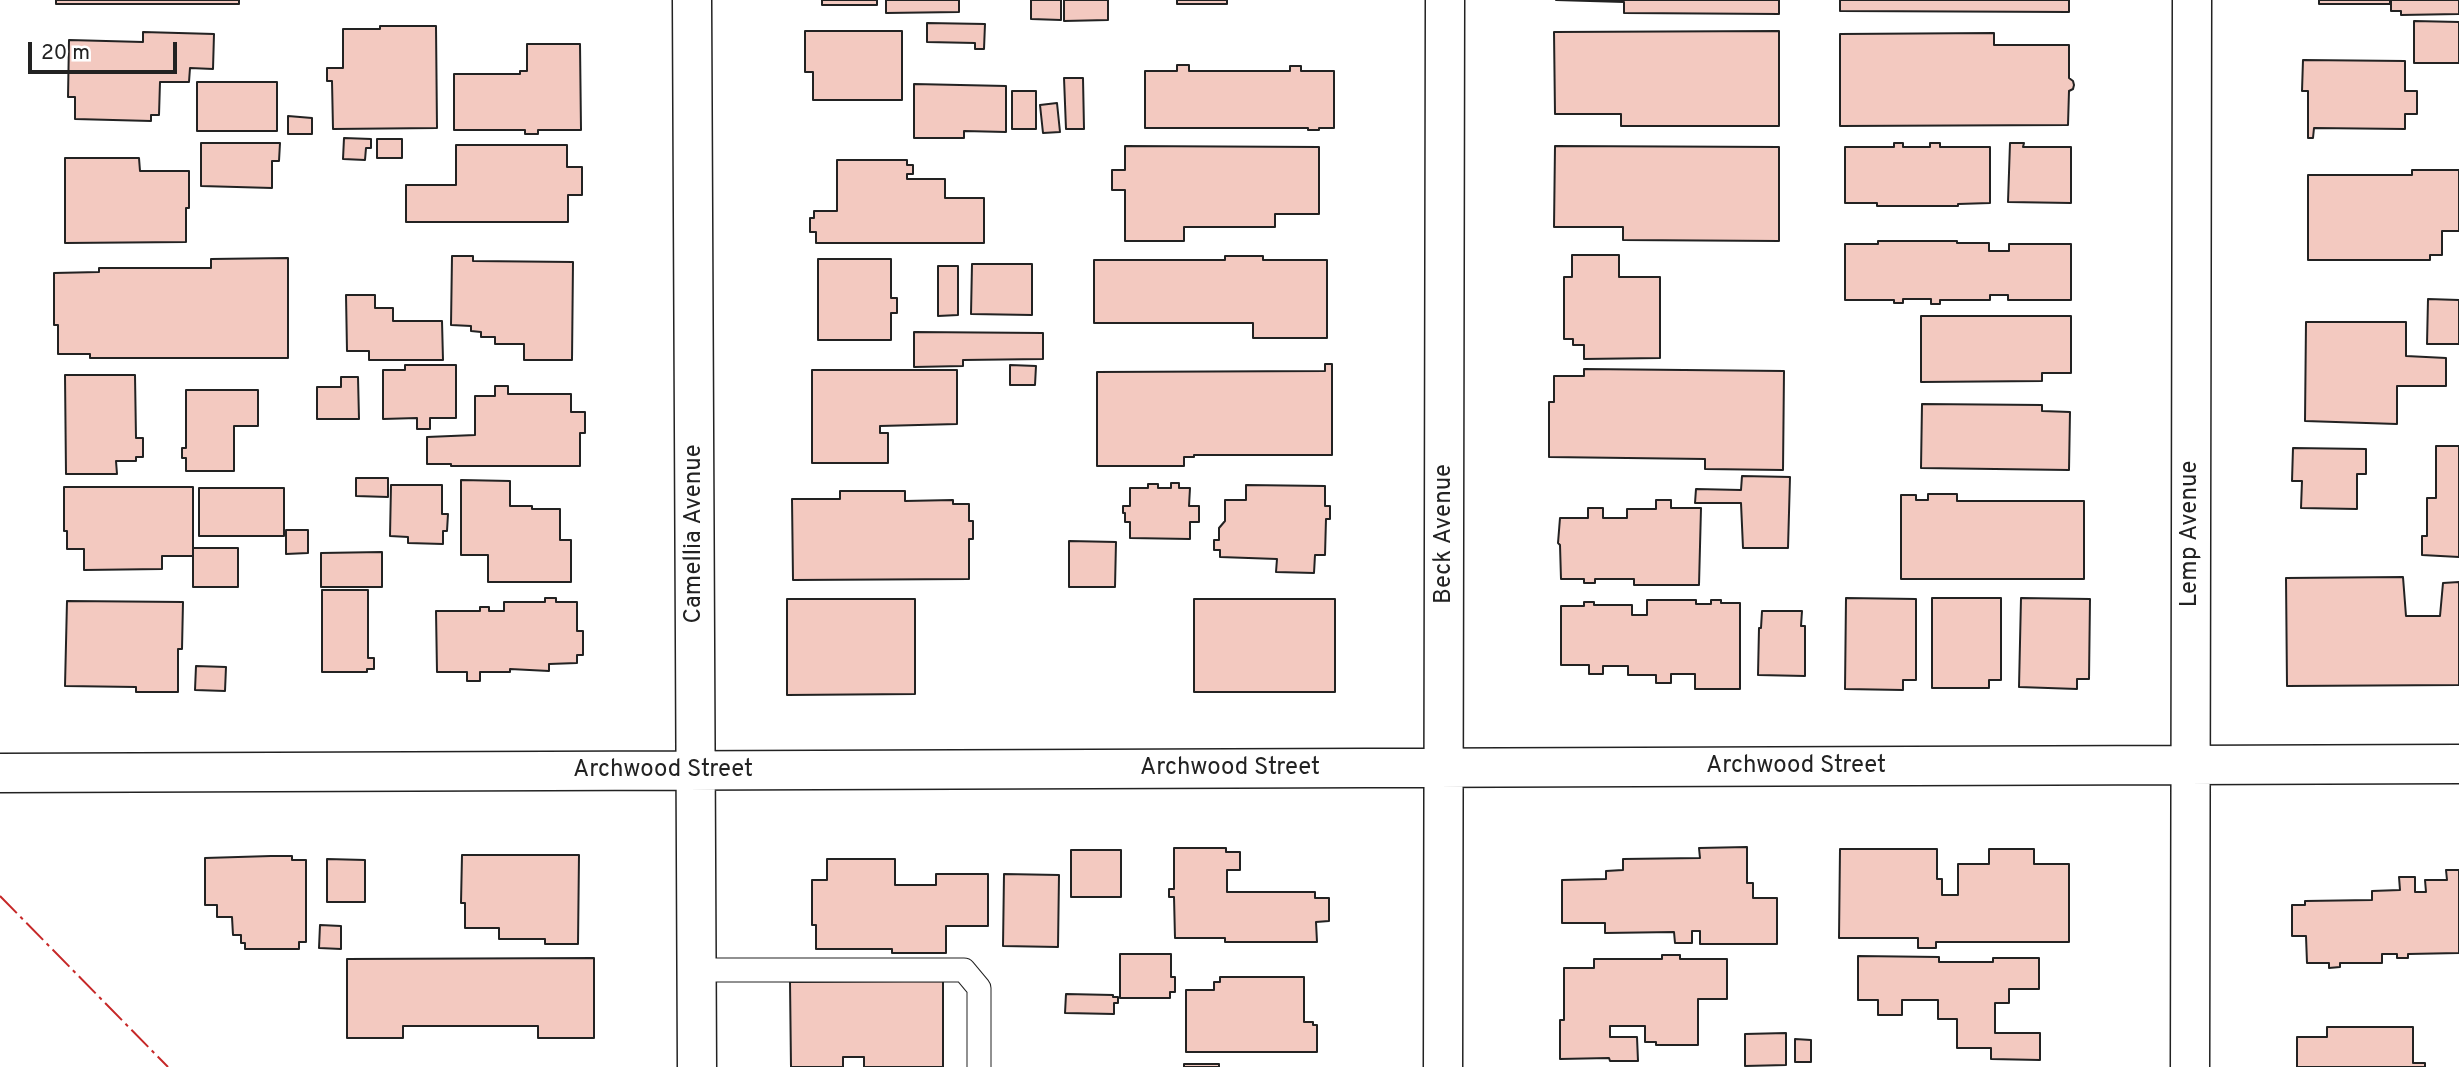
<!DOCTYPE html>
<style>
body{margin:0}
#map{position:relative;width:2459px;height:1067px;overflow:hidden;background:#fff;font-family:Overpass,sans-serif}
canvas{display:block}
.scale{position:absolute;left:28px;top:42px;width:149px;height:32px;box-sizing:border-box;border:4px solid #222;border-top:0;padding-left:9px;font-size:21px;line-height:24px;white-space:nowrap;color:#222;-webkit-text-stroke:5px #fff;paint-order:stroke}
</style>
<div id="map">
<canvas width="2459" height="1067"></canvas>
<div class="scale">20 m</div>
</div>
<script>
const context = document.querySelector('canvas').getContext('2d');
context.lineJoin = 'round';
function fillPath(path, color) { context.fillStyle = color; context.fill(path, 'evenodd'); }
function strokePath(path, color, width, dash) { context.strokeStyle = color; context.lineWidth = width; context.lineCap = dash ? 'butt' : 'round'; context.setLineDash(dash || []); context.stroke(path); }
function label(font, color, halo, rows, align = 'center') {
  context.font = font + ' Overpass,sans-serif'; context.lineWidth = 5; context.setLineDash([]); context.textBaseline = 'middle'; context.strokeStyle = halo; context.fillStyle = color; for (const [text, x, y, turn = 0] of rows) {
    context.save(); context.translate(x, y); context.rotate((+turn || 0) * Math.PI / 180); context.textAlign = isNaN(turn) ? turn : align; if (halo) context.strokeText(text, 0, 0); context.fillText(text, 0, 0); context.restore();
  }
}
const building = new Path2D(`
 M 56,0 L 239,0 L 239,4 L 56,4 Z
 M 822,0 L 877,0 L 877,5 L 822,5 Z
 M 886,0 L 959,0 L 959,12 L 886,13 Z
 M 1031,0 L 1061,0 L 1061,20 L 1031,19 Z
 M 1064,0 L 1108,0 L 1108,20 L 1064,21 Z
 M 1177,0 L 1227,0 L 1227,4 L 1177,4 Z
 M 1556,0 L 1779,0 L 1779,14 L 1624,13 L 1624,2 Z
 M 1840,0 L 2069,0 L 2069,12 L 1840,11 Z
 M 2319,0 L 2390,0 L 2390,4 L 2319,4 Z
 M 2391,0 L 2459,0 L 2459,14 L 2401,15 L 2401,11 L 2391,11 Z
 M 2414,21 L 2459,22 L 2459,63 L 2414,63 Z
 M 927,23 L 985,24 L 984,49 L 975,49 L 975,43 L 927,42 Z
 M 380,26 L 436,26 L 437,128 L 333,129 L 332,81 L 327,81 L 327,68 L 343,68 L 343,29 L 380,29 Z
 M 805,31 L 902,31 L 902,100 L 813,100 L 813,72 L 805,72 Z
 M 1779,31 L 1779,126 L 1621,126 L 1621,114 L 1555,114 L 1554,32 Z
 M 143,32 L 214,34 L 213,69 L 190,68 L 189,82 L 160,82 L 159,115 L 151,115 L 151,121 L 75,119 L 75,97 L 68,97 L 69,40 L 143,42 Z
 M 1994,33 L 1994,45 L 2069,45 L 2069,78 L 2073,81 L 2074,85 L 2073,89 L 2069,91 L 2068,125 L 1840,126 L 1840,34 Z
 M 527,44 L 580,44 L 581,130 L 538,130 L 538,134 L 525,134 L 525,130 L 454,130 L 454,74 L 520,74 L 520,71 L 527,71 Z
 M 2303,60 L 2405,61 L 2405,91 L 2417,91 L 2417,114 L 2405,114 L 2405,129 L 2314,128 L 2313,138 L 2308,138 L 2308,91 L 2302,91 Z
 M 1177,65 L 1189,65 L 1189,71 L 1290,71 L 1290,66 L 1301,66 L 1301,71 L 1334,71 L 1334,128 L 1319,128 L 1319,130 L 1308,130 L 1308,128 L 1145,128 L 1145,71 L 1177,71 Z
 M 1064,78 L 1083,78 L 1084,129 L 1066,129 Z
 M 197,82 L 277,82 L 277,131 L 197,131 Z
 M 914,84 L 1006,86 L 1006,132 L 964,131 L 964,138 L 914,138 Z
 M 1012,91 L 1036,91 L 1036,129 L 1012,129 Z
 M 1057,103 L 1060,132 L 1043,133 L 1040,105 Z
 M 288,116 L 312,118 L 312,134 L 288,134 Z
 M 344,138 L 371,139 L 371,148 L 366,148 L 365,160 L 343,159 Z
 M 377,139 L 402,139 L 402,158 L 377,158 Z
 M 201,143 L 280,143 L 279,161 L 272,161 L 272,188 L 201,186 Z
 M 1894,143 L 1903,143 L 1903,147 L 1930,147 L 1930,143 L 1940,143 L 1940,147 L 1990,147 L 1990,203 L 1958,204 L 1958,206 L 1877,206 L 1877,203 L 1845,203 L 1845,147 L 1894,147 Z
 M 2010,143 L 2024,143 L 2023,147 L 2071,147 L 2071,203 L 2008,202 Z
 M 456,145 L 567,145 L 567,167 L 582,167 L 582,195 L 568,195 L 568,222 L 406,222 L 406,185 L 456,185 Z
 M 1125,146 L 1319,147 L 1319,214 L 1275,214 L 1275,227 L 1184,227 L 1184,241 L 1125,241 L 1125,190 L 1112,190 L 1112,170 L 1125,170 Z
 M 1555,146 L 1779,147 L 1779,241 L 1623,240 L 1623,227 L 1554,227 Z
 M 65,158 L 139,158 L 140,171 L 189,171 L 189,208 L 186,208 L 186,242 L 65,243 Z
 M 837,160 L 907,160 L 907,165 L 913,165 L 913,174 L 907,174 L 907,179 L 945,179 L 945,198 L 984,198 L 984,243 L 816,243 L 816,232 L 810,232 L 810,218 L 814,218 L 814,211 L 837,211 Z
 M 2412,170 L 2459,170 L 2459,231 L 2442,231 L 2442,255 L 2430,255 L 2430,260 L 2308,260 L 2308,175 L 2412,175 Z
 M 1878,241 L 1957,241 L 1957,243 L 1989,243 L 1989,251 L 2009,251 L 2009,244 L 2071,244 L 2071,300 L 2008,300 L 2008,295 L 1990,295 L 1990,300 L 1940,300 L 1940,304 L 1931,304 L 1931,299 L 1903,299 L 1903,303 L 1894,303 L 1894,300 L 1845,300 L 1845,244 L 1878,244 Z
 M 1572,255 L 1619,255 L 1619,277 L 1660,277 L 1660,358 L 1584,359 L 1584,345 L 1573,345 L 1573,339 L 1564,339 L 1564,277 L 1572,277 Z
 M 452,256 L 473,256 L 473,261 L 573,262 L 572,360 L 524,360 L 524,344 L 495,344 L 495,337 L 481,337 L 481,332 L 471,331 L 471,326 L 451,325 Z
 M 1225,256 L 1263,256 L 1263,260 L 1327,260 L 1327,338 L 1253,338 L 1253,323 L 1094,323 L 1094,260 L 1225,260 Z
 M 288,258 L 288,358 L 90,358 L 90,354 L 58,354 L 58,325 L 54,325 L 54,273 L 99,272 L 99,268 L 211,268 L 211,259 Z
 M 818,259 L 891,259 L 891,298 L 897,298 L 897,313 L 891,313 L 891,340 L 818,340 Z
 M 972,264 L 1032,264 L 1032,315 L 971,314 Z
 M 938,266 L 958,266 L 958,315 L 938,316 Z
 M 346,295 L 375,295 L 375,308 L 393,308 L 393,321 L 442,321 L 443,360 L 369,360 L 369,351 L 347,351 Z
 M 2428,299 L 2459,300 L 2459,344 L 2427,344 Z
 M 1921,316 L 2071,316 L 2071,373 L 2042,373 L 2042,381 L 1921,382 Z
 M 2306,322 L 2406,322 L 2406,356 L 2446,358 L 2446,386 L 2397,386 L 2397,424 L 2305,421 Z
 M 914,332 L 1043,333 L 1043,359 L 963,360 L 963,366 L 914,367 Z
 M 1325,364 L 1332,364 L 1332,455 L 1194,455 L 1194,457 L 1184,457 L 1184,466 L 1097,466 L 1097,372 L 1325,371 Z
 M 405,365 L 456,365 L 456,418 L 430,418 L 430,429 L 417,429 L 417,418 L 383,419 L 383,370 L 405,370 Z
 M 1010,365 L 1036,366 L 1035,385 L 1010,385 Z
 M 1584,369 L 1784,371 L 1783,470 L 1705,469 L 1705,459 L 1549,457 L 1549,402 L 1554,402 L 1554,376 L 1584,376 Z
 M 812,370 L 957,370 L 957,424 L 880,426 L 880,433 L 888,433 L 888,463 L 812,463 Z
 M 65,375 L 135,375 L 136,438 L 143,438 L 143,457 L 136,457 L 136,461 L 116,461 L 117,474 L 66,474 Z
 M 341,377 L 358,377 L 359,419 L 317,419 L 317,387 L 341,387 Z
 M 495,386 L 508,386 L 508,394 L 571,394 L 571,412 L 585,412 L 585,433 L 580,433 L 580,466 L 451,466 L 451,464 L 427,464 L 427,437 L 475,435 L 475,396 L 495,396 Z
 M 186,390 L 258,390 L 258,426 L 234,426 L 234,471 L 186,471 L 186,458 L 182,458 L 182,448 L 186,448 Z
 M 1922,404 L 2042,405 L 2042,411 L 2070,412 L 2069,470 L 1921,468 Z
 M 2436,446 L 2459,446 L 2459,557 L 2422,555 L 2422,536 L 2427,536 L 2427,498 L 2436,498 Z
 M 2293,448 L 2366,449 L 2366,474 L 2357,474 L 2357,509 L 2301,508 L 2302,481 L 2292,481 Z
 M 1742,476 L 1790,477 L 1788,548 L 1743,548 L 1741,503 L 1695,503 L 1696,489 L 1741,490 Z
 M 356,478 L 388,478 L 388,497 L 356,496 Z
 M 461,480 L 510,481 L 510,506 L 532,506 L 532,509 L 560,509 L 560,540 L 571,540 L 571,582 L 488,582 L 488,555 L 461,555 Z
 M 1171,483 L 1179,483 L 1179,488 L 1190,488 L 1189,506 L 1199,506 L 1199,522 L 1190,522 L 1190,539 L 1130,538 L 1130,522 L 1125,522 L 1125,513 L 1123,513 L 1123,506 L 1130,506 L 1130,488 L 1148,488 L 1148,484 L 1158,484 L 1158,488 L 1171,488 Z
 M 391,485 L 442,485 L 442,514 L 448,514 L 447,531 L 443,531 L 443,544 L 408,543 L 408,537 L 390,536 Z
 M 1246,485 L 1325,486 L 1325,506 L 1330,506 L 1330,519 L 1326,519 L 1325,555 L 1315,555 L 1314,573 L 1276,572 L 1277,559 L 1220,557 L 1220,550 L 1214,550 L 1214,540 L 1219,540 L 1219,528 L 1225,521 L 1225,500 L 1246,500 Z
 M 64,487 L 193,487 L 193,556 L 162,556 L 162,569 L 84,570 L 84,549 L 67,549 L 67,531 L 64,531 Z
 M 199,488 L 284,488 L 284,536 L 199,536 Z
 M 840,491 L 905,491 L 905,501 L 953,500 L 953,504 L 969,504 L 969,521 L 973,521 L 973,539 L 969,539 L 969,579 L 793,580 L 792,499 L 840,499 Z
 M 1928,494 L 1957,494 L 1957,501 L 2084,501 L 2084,579 L 1901,579 L 1901,495 L 1916,495 L 1916,500 L 1928,500 Z
 M 1656,500 L 1671,500 L 1671,508 L 1701,508 L 1699,585 L 1634,585 L 1634,579 L 1595,579 L 1595,583 L 1584,583 L 1584,579 L 1561,579 L 1560,545 L 1558,543 L 1560,518 L 1588,518 L 1588,508 L 1603,508 L 1603,518 L 1627,518 L 1627,509 L 1656,509 Z
 M 286,530 L 308,530 L 308,553 L 286,554 Z
 M 1069,541 L 1116,542 L 1115,587 L 1069,587 Z
 M 193,548 L 238,548 L 238,587 L 193,587 Z
 M 382,552 L 382,587 L 321,587 L 321,553 Z
 M 2403,577 L 2406,616 L 2440,616 L 2443,583 L 2459,582 L 2459,685 L 2287,686 L 2286,578 Z
 M 322,590 L 368,590 L 368,658 L 374,658 L 374,669 L 367,669 L 367,672 L 322,672 Z
 M 545,598 L 556,598 L 556,602 L 577,602 L 577,631 L 583,631 L 583,655 L 577,655 L 577,663 L 549,664 L 549,671 L 510,669 L 510,672 L 480,672 L 480,681 L 467,681 L 467,672 L 437,672 L 436,611 L 480,611 L 480,607 L 489,607 L 489,611 L 504,611 L 504,602 L 545,602 Z
 M 1846,598 L 1916,599 L 1916,680 L 1903,680 L 1903,690 L 1845,689 Z
 M 1932,598 L 2001,598 L 2001,680 L 1989,680 L 1989,688 L 1932,688 Z
 M 2021,598 L 2090,599 L 2089,679 L 2077,679 L 2077,689 L 2019,687 Z
 M 787,599 L 915,599 L 915,694 L 787,695 Z
 M 1194,599 L 1335,599 L 1335,692 L 1194,692 Z
 M 1647,600 L 1696,600 L 1696,604 L 1711,604 L 1711,600 L 1721,600 L 1721,603 L 1740,603 L 1740,689 L 1695,689 L 1695,674 L 1671,674 L 1671,683 L 1656,683 L 1656,675 L 1628,675 L 1628,666 L 1603,666 L 1603,674 L 1589,674 L 1589,665 L 1561,665 L 1561,606 L 1584,606 L 1584,602 L 1594,602 L 1594,605 L 1632,605 L 1632,615 L 1647,615 Z
 M 67,601 L 183,602 L 182,649 L 178,649 L 178,692 L 136,692 L 136,687 L 65,686 Z
 M 1762,611 L 1802,611 L 1801,626 L 1805,626 L 1805,676 L 1758,675 L 1759,628 L 1761,628 Z
 M 196,666 L 226,667 L 225,691 L 195,690 Z
 M 1747,847 L 1747,883 L 1753,883 L 1753,898 L 1777,898 L 1777,944 L 1700,944 L 1700,931 L 1692,931 L 1692,943 L 1675,943 L 1674,932 L 1605,933 L 1605,923 L 1562,923 L 1562,880 L 1606,879 L 1606,871 L 1623,870 L 1623,859 L 1700,858 L 1699,848 Z
 M 1174,848 L 1226,848 L 1226,852 L 1240,852 L 1240,870 L 1227,870 L 1227,892 L 1315,892 L 1315,898 L 1329,898 L 1329,921 L 1316,922 L 1317,942 L 1225,942 L 1225,938 L 1175,938 L 1174,897 L 1169,897 L 1169,889 L 1174,889 Z
 M 1840,849 L 1937,849 L 1937,879 L 1942,879 L 1942,895 L 1958,895 L 1958,864 L 1989,864 L 1989,849 L 2034,849 L 2034,864 L 2069,864 L 2069,942 L 1936,942 L 1936,948 L 1918,948 L 1918,938 L 1839,938 Z
 M 1071,850 L 1121,850 L 1121,897 L 1071,897 Z
 M 462,855 L 579,855 L 578,944 L 545,944 L 545,939 L 499,939 L 499,928 L 465,928 L 465,903 L 461,903 Z
 M 271,856 L 292,856 L 292,860 L 306,860 L 306,942 L 299,942 L 299,949 L 245,949 L 245,943 L 241,943 L 241,935 L 233,935 L 232,917 L 217,917 L 217,905 L 205,905 L 205,858 Z
 M 327,859 L 365,860 L 365,902 L 327,902 Z
 M 827,859 L 895,859 L 895,885 L 936,885 L 936,874 L 988,874 L 988,926 L 946,926 L 946,953 L 892,953 L 892,949 L 816,949 L 816,925 L 812,925 L 812,880 L 827,880 Z
 M 2446,870 L 2459,870 L 2459,953 L 2408,954 L 2408,958 L 2397,958 L 2397,954 L 2382,954 L 2382,963 L 2340,963 L 2340,967 L 2329,968 L 2329,963 L 2307,963 L 2306,936 L 2292,936 L 2292,905 L 2305,905 L 2305,901 L 2372,900 L 2372,891 L 2400,890 L 2399,877 L 2415,877 L 2415,892 L 2426,892 L 2425,880 L 2447,880 Z
 M 1004,874 L 1059,875 L 1058,947 L 1003,946 Z
 M 320,925 L 341,926 L 341,949 L 319,948 Z
 M 1120,954 L 1171,954 L 1171,977 L 1175,977 L 1175,992 L 1170,992 L 1170,998 L 1120,998 Z
 M 1662,955 L 1680,955 L 1680,959 L 1727,959 L 1727,999 L 1698,999 L 1698,1045 L 1656,1045 L 1656,1042 L 1645,1042 L 1645,1026 L 1610,1026 L 1610,1037 L 1637,1037 L 1638,1061 L 1610,1061 L 1609,1058 L 1560,1059 L 1560,1020 L 1564,1020 L 1564,968 L 1594,968 L 1594,959 L 1662,959 Z
 M 1858,956 L 1939,957 L 1939,962 L 1993,962 L 1993,958 L 2039,958 L 2039,989 L 2009,989 L 2009,1003 L 1995,1003 L 1995,1033 L 2040,1033 L 2040,1060 L 1991,1059 L 1991,1048 L 1957,1048 L 1957,1019 L 1938,1019 L 1938,1000 L 1902,1000 L 1902,1015 L 1878,1015 L 1878,1000 L 1858,1000 Z
 M 594,958 L 594,1038 L 538,1038 L 538,1026 L 403,1026 L 403,1038 L 347,1038 L 347,959 Z
 M 1220,977 L 1304,977 L 1304,1022 L 1313,1022 L 1313,1025 L 1317,1025 L 1317,1052 L 1186,1052 L 1186,990 L 1214,990 L 1214,982 L 1220,982 Z
 M 943,981 L 943,1067 L 864,1067 L 864,1057 L 843,1057 L 843,1067 L 791,1067 L 790,982 Z
 M 1066,994 L 1113,995 L 1113,997 L 1118,997 L 1118,1003 L 1114,1003 L 1114,1014 L 1065,1013 Z
 M 2327,1027 L 2413,1027 L 2413,1063 L 2425,1063 L 2425,1067 L 2297,1067 L 2297,1037 L 2327,1037 Z
 M 1786,1033 L 1786,1065 L 1745,1066 L 1745,1034 Z
 M 1795,1039 L 1811,1040 L 1811,1062 L 1795,1062 Z
 M 1184,1064 L 1219,1064 L 1219,1067 L 1184,1067 Z`);
const lane = new Path2D(`
 M 698,970 L 964,970 L 979,988 L 979,1067`);
const street = new Path2D(`
 M 692,0 L 697,1067
 M 0,773 L 2459,764
 M 1443,1067 L 1445,0
 M 2190,1067 L 2192,0`);
const power = new Path2D(`
 M 0,896 L 168,1067`);
const streetNames = [
 ["Camellia Avenue",695,534,-90],
 ["Beck Avenue",1445,534,-90],
 ["Lemp Avenue",2191,534,-90],
 ["Archwood Street",1796,767],
 ["Archwood Street",1230,769],
 ["Archwood Street",663,771]
];
fillPath(building, '#f3c9c0');
strokePath(building, '#222', 2);
strokePath(lane, '#222', 25);
strokePath(street, '#222', 41);
strokePath(lane, '#fff', 23);
strokePath(street, '#fff', 38);
strokePath(power, '#c62828', 2, [24, 5, 3.5, 5]);
label('24px', '#222', '#fff', streetNames);
</script>
